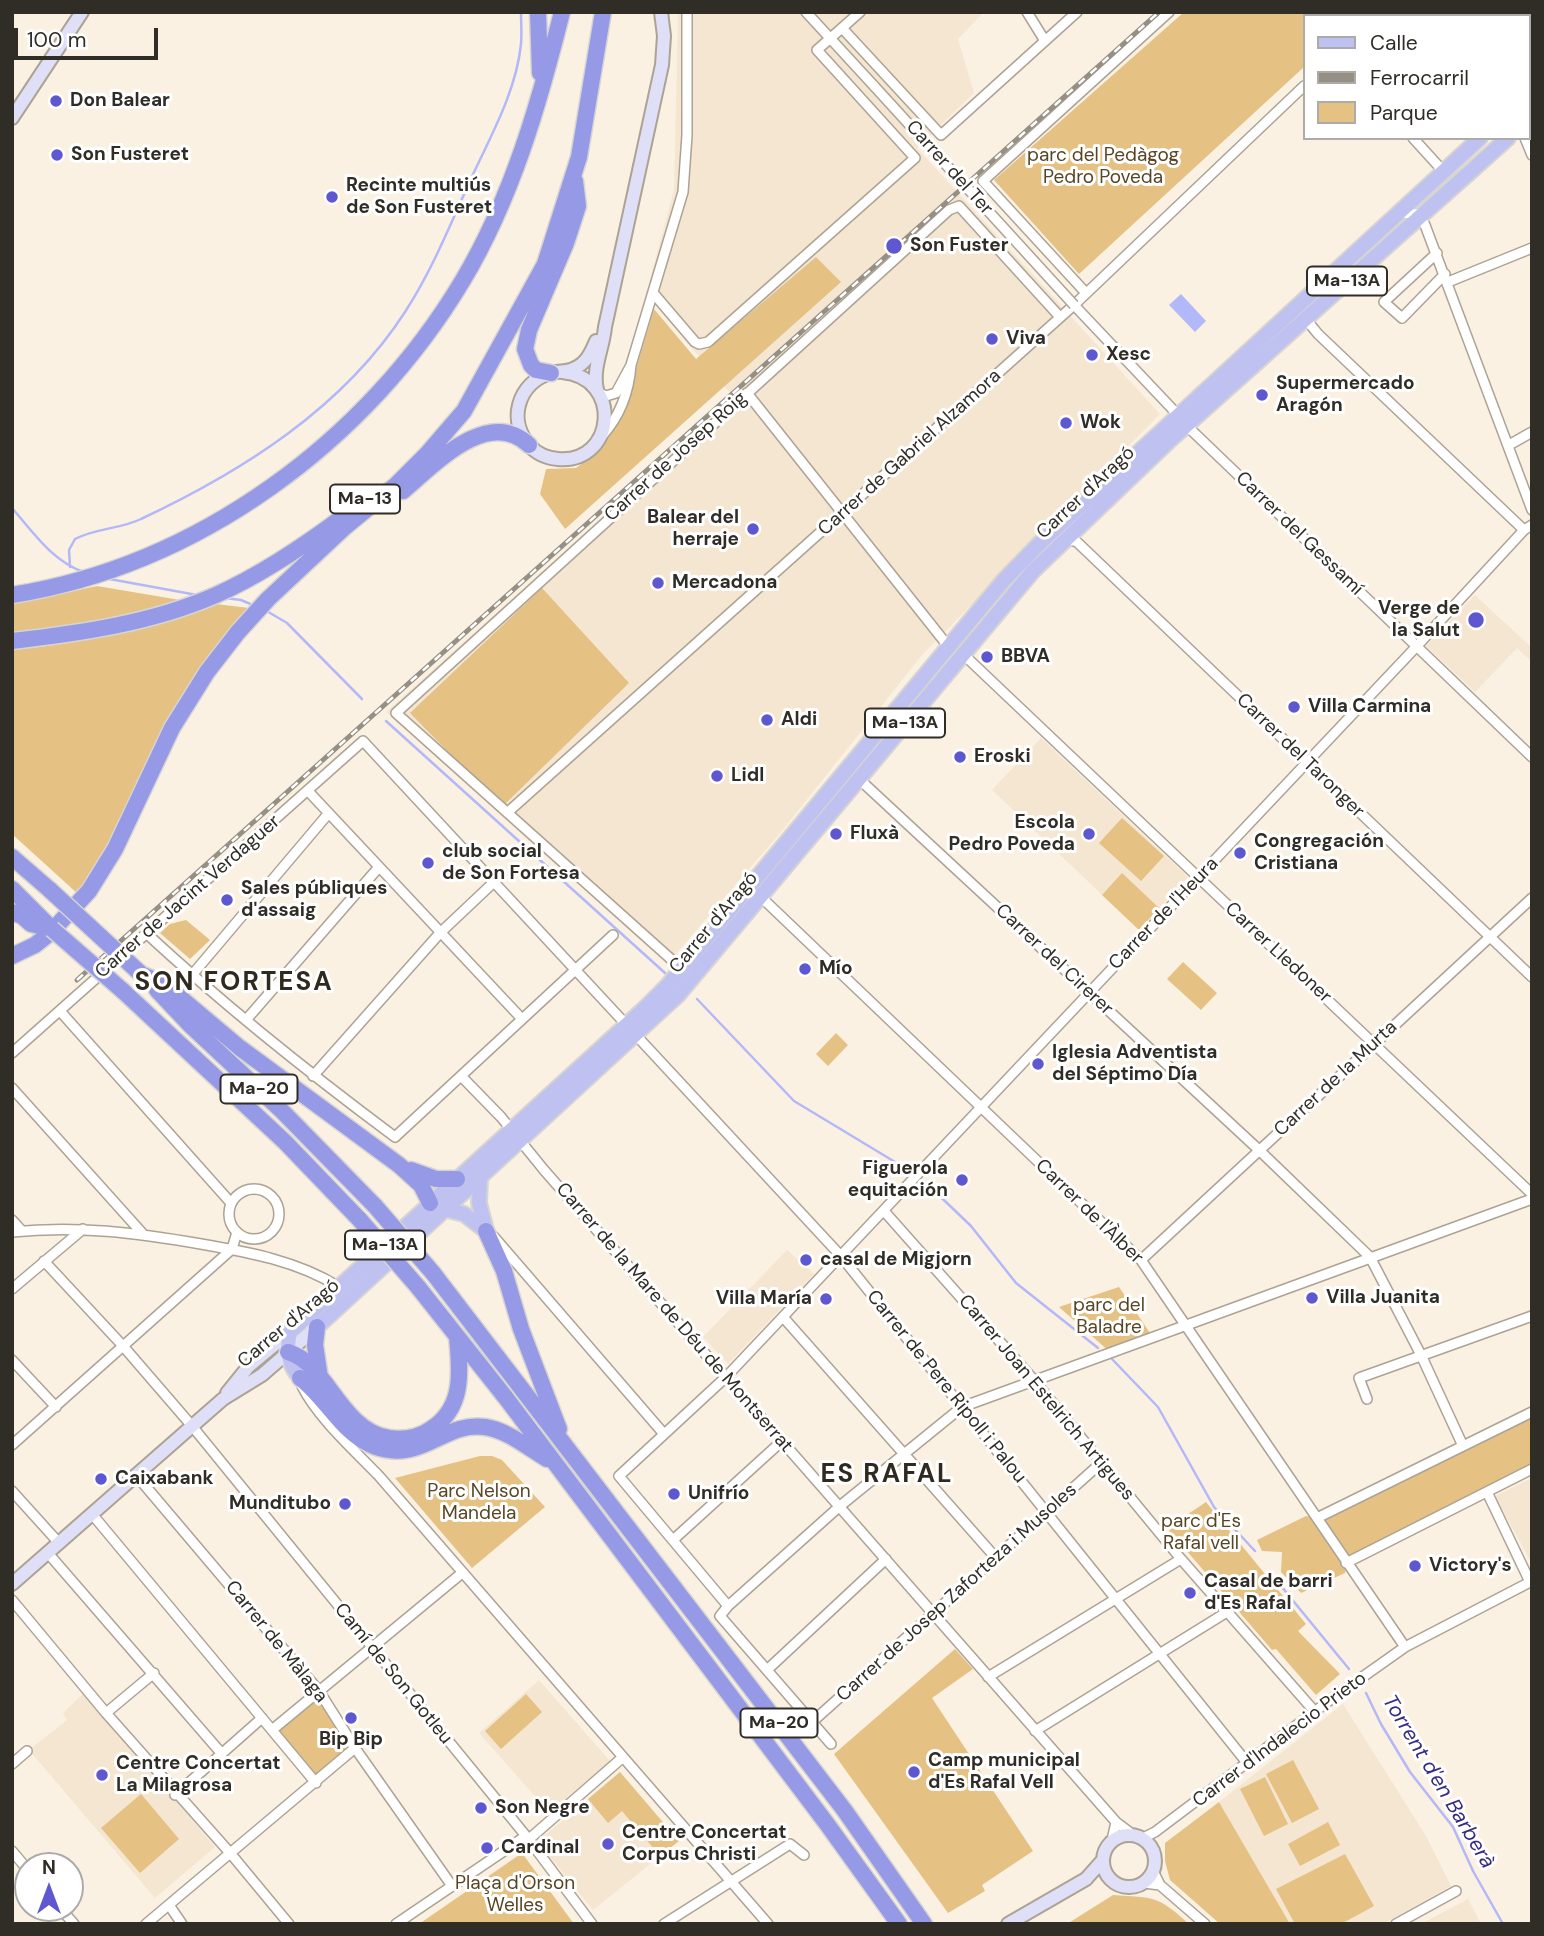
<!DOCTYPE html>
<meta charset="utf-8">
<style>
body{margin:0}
#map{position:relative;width:1544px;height:1936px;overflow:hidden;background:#fbf1e2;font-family:"DM Sans",sans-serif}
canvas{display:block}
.frame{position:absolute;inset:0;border:14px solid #302d27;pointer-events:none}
.legend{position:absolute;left:1303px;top:14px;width:228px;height:126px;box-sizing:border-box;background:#fff;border:2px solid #acaba9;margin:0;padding:9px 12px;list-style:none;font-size:21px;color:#302d27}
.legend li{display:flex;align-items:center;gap:14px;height:35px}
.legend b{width:35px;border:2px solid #acaba9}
.north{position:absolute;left:14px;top:1852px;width:70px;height:70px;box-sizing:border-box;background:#fff;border:2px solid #acaba9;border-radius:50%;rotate:0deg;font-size:19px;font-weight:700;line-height:28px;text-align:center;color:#302d27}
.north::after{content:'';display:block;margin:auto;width:24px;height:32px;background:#5e57cf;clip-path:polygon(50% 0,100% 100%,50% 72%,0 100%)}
.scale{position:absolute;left:14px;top:28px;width:144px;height:32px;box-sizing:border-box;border:4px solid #302d27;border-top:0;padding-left:9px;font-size:21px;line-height:24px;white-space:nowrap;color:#302d27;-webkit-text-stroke:5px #fff;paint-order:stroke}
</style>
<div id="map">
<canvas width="1544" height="1936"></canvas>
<div class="frame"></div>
<ul class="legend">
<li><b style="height:9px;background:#bfc2f0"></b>Calle</li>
<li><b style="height:9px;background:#958f84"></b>Ferrocarril</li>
<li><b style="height:19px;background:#e5c184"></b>Parque</li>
</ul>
<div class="north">N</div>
<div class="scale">100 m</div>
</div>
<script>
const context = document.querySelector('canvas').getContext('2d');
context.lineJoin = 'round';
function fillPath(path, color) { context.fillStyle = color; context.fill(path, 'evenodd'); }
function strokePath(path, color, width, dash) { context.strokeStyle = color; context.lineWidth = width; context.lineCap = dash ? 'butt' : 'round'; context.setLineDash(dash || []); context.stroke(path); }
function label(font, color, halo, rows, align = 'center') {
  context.font = font + ' "DM Sans",sans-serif'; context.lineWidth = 6; context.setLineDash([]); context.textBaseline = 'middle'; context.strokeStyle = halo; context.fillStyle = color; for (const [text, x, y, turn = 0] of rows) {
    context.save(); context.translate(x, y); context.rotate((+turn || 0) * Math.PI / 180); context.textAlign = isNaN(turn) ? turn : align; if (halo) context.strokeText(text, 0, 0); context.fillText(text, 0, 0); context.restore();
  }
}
const built = new Path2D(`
 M 678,12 L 984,12 L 958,39 L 974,93 L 917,148 L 1160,414 L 922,655 L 781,832 L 668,963 L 386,712 L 735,399 L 646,294 L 674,190 Z
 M 1475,595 L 1532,648 L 1532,662 L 1517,648 L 1475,692 L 1426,646 Z
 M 1041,738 L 1188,877 L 1139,930 L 992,790 Z
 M 787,1250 L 814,1274 L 728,1364 L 703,1337 Z
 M 1532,1478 L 1532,1564 L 1495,1496 Z
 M 539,1680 L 610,1761 L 549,1812 L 479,1733 Z
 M 85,1692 L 215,1847 L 155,1898 L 29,1750 L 67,1720 L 63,1713 Z
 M 1343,1704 L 1426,1836 L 1451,1886 L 1383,1924 L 1290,1924 L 1219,1802 Z
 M 620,1772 L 679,1841 L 593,1910 L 542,1847 L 542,1838 Z
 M 1468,1899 L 1481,1924 L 1421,1924 Z`);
const green = new Path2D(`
 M 1184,12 L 1361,12 L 1358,16 L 1304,16 L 1304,67 L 1079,274 L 994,180 Z
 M 816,257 L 841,282 L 565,529 L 540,494 L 546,469 L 576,468 L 595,454 L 622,416 L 654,309 L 696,359 Z
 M 97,586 L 180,600 L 113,619 L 12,634 L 12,604 Z
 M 542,588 L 629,683 L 502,807 L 410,713 Z
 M 216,604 L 249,608 C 212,650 180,695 155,746 C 130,796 112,848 78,894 L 12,834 L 12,650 C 83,643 150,629 216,604 Z
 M 1122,818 L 1164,856 L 1141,881 L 1099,843 Z
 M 1122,873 L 1159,908 L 1139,930 L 1102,895 Z
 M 186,920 L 210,940 L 190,959 L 160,933 L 170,924 Z
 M 1183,962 L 1217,993 L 1201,1010 L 1167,979 Z
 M 836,1033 L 848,1045 L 828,1066 L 816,1054 Z
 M 1119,1287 L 1152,1336 L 1110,1352 L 1059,1307 Z
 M 1532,1412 L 1532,1469 L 1347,1563 L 1345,1573 L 1301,1593 L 1281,1572 L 1282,1552 L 1262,1551 L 1257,1540 L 1306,1516 L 1317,1518 Z
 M 480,1456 L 492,1456 L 502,1460 L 545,1507 L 472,1568 L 395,1478 Z
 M 1206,1502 L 1306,1624 L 1298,1631 L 1340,1674 L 1316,1695 L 1276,1649 L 1272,1650 L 1167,1528 Z
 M 955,1649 L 973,1669 L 932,1698 L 1033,1851 L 982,1885 L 985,1891 L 948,1913 L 834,1754 Z
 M 319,1691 L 355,1748 L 316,1783 L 272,1730 Z
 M 526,1694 L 542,1712 L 501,1749 L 485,1731 Z
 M 1293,1760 L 1319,1809 L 1292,1823 L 1266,1774 Z
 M 620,1772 L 679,1841 L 660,1856 L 622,1811 L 608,1823 L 588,1799 Z
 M 1265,1777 L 1288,1824 L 1264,1836 L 1240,1789 Z
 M 141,1794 L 179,1839 L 140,1873 L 101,1828 Z
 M 1219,1802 L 1290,1924 L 1220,1924 L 1170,1880 L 1165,1861 L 1165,1843 Z
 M 1328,1822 L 1340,1845 L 1300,1866 L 1288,1844 Z
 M 522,1853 L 574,1924 L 419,1924 Z
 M 1345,1854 L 1374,1906 L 1341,1924 L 1295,1924 L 1276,1889 Z
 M 1113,1895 C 1155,1898 1157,1895 1189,1924 L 1067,1924 Z`);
const water = new Path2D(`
 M 1181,294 L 1206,321 L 1195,332 L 1169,305 Z`);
const stream = new Path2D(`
 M 12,508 C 33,532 53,562 84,572
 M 70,567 L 69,550 L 75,539 C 96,528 121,529 141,519 C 243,471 343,408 405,312 C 431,272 450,226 469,183 C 489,139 516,93 521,44 C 522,34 521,23 521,12
 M 104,578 L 197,595
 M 225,598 L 241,600 L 255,606
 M 265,610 L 287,623 L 362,699
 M 386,721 L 665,973
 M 697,999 L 794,1101 L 910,1171
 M 923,1180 L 971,1226 L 1016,1283 L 1098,1348
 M 1112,1359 L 1158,1407 L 1214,1507 L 1255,1551
 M 1281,1586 L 1349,1669
 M 1366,1693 L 1381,1724 L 1410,1772 L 1453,1827 L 1473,1871 L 1503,1924`);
const street = new Path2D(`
 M 806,12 L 875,87
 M 1027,12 L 1045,41
 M 1498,12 L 1499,16
 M 1379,16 L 1382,12
 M 842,28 L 941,135 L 1077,12
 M 1413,138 L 1443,171
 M 1525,138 L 1532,155
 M 1399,213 L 1418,214 L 1425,225 L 1532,510
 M 1437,253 L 1384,302 L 1402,318 L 1445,274
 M 1448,282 L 1532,248
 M 1086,293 L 983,181 L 1169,12
 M 654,294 L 695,342 L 699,344 L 708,342 L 915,158 L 817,50 L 860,12
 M 1074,305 L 1178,415
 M 1307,317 L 1309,323 L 1318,334 L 1524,530
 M 599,393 L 606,396 L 616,393 L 630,367
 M 747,393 L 948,646
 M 1187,426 L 1532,757
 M 602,436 C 620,416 629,392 631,365 L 683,192 L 687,135 L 687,12
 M 1509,445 L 1532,432
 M 1066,538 L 1077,542 L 1532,977
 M 963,654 L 1532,1194
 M 859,779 L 1259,1150 L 1370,1257 L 1421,1355 L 1463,1446
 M 308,791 L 522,1019
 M 508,812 L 1074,305 L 1304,86
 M 761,897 L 1141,1260 L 1405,1647
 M 146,933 C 225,1006 309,1073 395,1137 L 613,935
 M 682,969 L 396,713 L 949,210 L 959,206 L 1060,317
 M 192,975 L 328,814
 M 60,1011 L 231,1203
 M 246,1020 L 379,867
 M 12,1053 L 363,741 L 840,1255 L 1248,1764
 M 313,1076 L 440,933 L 494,882
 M 461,1076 L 501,1117 L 544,1170 L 1116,1822 L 1132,1834
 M 12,1088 L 143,1234
 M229 1214a25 25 0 1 1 50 0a25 25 0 1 1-50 0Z
 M 884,1211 L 1033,1379 L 1181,1559 L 1316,1713
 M 12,1220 L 22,1231
 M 12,1232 C 76,1225 138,1233 201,1244 C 248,1252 298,1261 339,1287
 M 494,1237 L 664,1434
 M 1141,1260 L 1532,898
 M 44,1261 L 123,1346 L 192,1426 L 526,1836 L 592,1924
 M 12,1289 L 83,1229
 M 783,1317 L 996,1558
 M 12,1360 L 56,1407
 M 302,1386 C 318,1418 354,1450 379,1476 L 768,1924
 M 1367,1399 L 1359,1378 L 1532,1316
 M 12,1445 L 232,1249 L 237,1232
 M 136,1475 L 319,1691 L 355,1748 L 452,1886
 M 12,1491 L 59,1543
 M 1487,1492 L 1530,1582
 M 92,1514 L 316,1783
 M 1317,1518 L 1532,1412
 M 673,1540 L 782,1441
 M 47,1552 L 222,1754
 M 1346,1563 L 1532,1469
 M 12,1600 L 106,1713 L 231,1854 L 289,1924
 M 728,1606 L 840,1506 L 962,1407 L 1532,1199
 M 767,1670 L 886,1559
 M 988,1677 L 1181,1559
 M 106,1713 L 154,1673
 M 811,1723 L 1102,1462
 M 272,1730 L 462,1573
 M 1035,1731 L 1227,1612
 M 831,1744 L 720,1616 L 728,1606 L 619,1476 L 726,1377 L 1416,647 L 1524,530 L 1532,525
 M 12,1764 L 27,1751
 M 175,1795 L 262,1718
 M 1143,1838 L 1155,1832 L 1330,1700 L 1405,1647 L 1532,1581
 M 528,1840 L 622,1758
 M 1112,1840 L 1116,1822
 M 12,1851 L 28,1870
 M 1153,1871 L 1160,1885 L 1205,1924
 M 1144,1883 L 1160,1885
 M 169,1905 L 182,1924
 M 60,1908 L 74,1924
 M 146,1924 L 355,1748
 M 396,1924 L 526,1836
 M 664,1924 L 790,1844 L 804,1855
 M 1396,1924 L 1456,1891`);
const secondary = new Path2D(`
 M 12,118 L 82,12
 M 562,372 C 623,377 616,464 558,459 C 547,458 537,454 530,446 C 520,435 515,420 519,405 C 523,389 536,376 552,373 C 559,371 566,372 573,369 C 586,364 591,353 596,341
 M 597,390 C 592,368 603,349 605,327 L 662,65 L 664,36 L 661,12
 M 227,1393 L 248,1367 L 290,1332
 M 12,1584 L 223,1399 L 262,1375 L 317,1327
 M1103 1861a26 26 0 1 1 52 0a26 26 0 1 1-52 0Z
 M 1008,1924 L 1086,1879 L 1102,1861`);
const primary = new Path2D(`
 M 1528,105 L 1532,103
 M 1528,121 L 1532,118
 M 480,1178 L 479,1203 L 486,1230
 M 441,1208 L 464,1214 L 486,1231
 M 317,1327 L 678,995 L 1033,571 L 1170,440 L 1508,138
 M 300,1378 C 288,1363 286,1350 290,1332 L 643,1010 L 668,985 L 1004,580 L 1040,543 L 1480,138`);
const highway = new Path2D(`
 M 538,12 L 540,73
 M 551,373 L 536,370 L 531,365 L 525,349 L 529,330 L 566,243 L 578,206 L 575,181
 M 403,491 C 434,465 488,406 529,445
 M 12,595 C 199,565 367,441 463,280 C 512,198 539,104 562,12
 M 12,641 C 81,633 152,623 216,595 C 263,574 307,544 348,513
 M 12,857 L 50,890
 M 12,889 L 52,929
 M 12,912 L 22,916 L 31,924 L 52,929
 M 12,956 L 35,945 L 50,933 L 89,891 L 115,849 L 172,728 L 207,672 L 238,632 L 268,599 L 345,527 L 396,485 L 427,454 L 464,411 L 545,264 L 579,157 L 603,12
 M 141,974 L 164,984 L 240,1048 L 399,1165 L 421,1185 L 430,1203
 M 157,990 L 191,1026 L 282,1111 L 375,1206
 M 123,991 L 285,1142 L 360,1220
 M 411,1170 L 436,1179 L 457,1179
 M 486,1231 L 504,1271 L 521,1329 L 559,1429
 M 433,1273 L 845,1811 L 924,1924
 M 418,1287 L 506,1398 L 827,1824 L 899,1924
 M 317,1327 L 315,1345 L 320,1378
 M 288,1352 C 328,1364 340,1430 389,1438 C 404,1440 418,1438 431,1429 C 465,1407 460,1371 457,1336
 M 300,1378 C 327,1398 342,1435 376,1447 C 423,1463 444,1421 485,1427 C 507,1430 528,1448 547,1459`);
const rail = new Path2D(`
 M 77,980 L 1159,12`);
const streetBridge = new Path2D(`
 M 875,87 L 1074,305`);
const highwayBridge = new Path2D(`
 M 50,890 L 141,974
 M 52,929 L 123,991
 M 375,1206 L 433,1273
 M 360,1220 L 418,1287`);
const markers = [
 [56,101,7,"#5e57cf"],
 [57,155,7,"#5e57cf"],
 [332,197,7,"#5e57cf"],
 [894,246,9,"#5e57cf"],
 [992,339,7,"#5e57cf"],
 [1092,355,7,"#5e57cf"],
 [1262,395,7,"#5e57cf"],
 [1066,423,7,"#5e57cf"],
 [753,529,7,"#5e57cf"],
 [658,583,7,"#5e57cf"],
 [1476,620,9,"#5e57cf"],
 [987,657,7,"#5e57cf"],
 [1294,707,7,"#5e57cf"],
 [767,720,7,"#5e57cf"],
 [960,757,7,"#5e57cf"],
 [717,776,7,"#5e57cf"],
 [836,834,7,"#5e57cf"],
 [1089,834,7,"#5e57cf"],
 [1240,853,7,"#5e57cf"],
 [428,863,7,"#5e57cf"],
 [227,900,7,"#5e57cf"],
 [805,969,7,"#5e57cf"],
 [1038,1064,7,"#5e57cf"],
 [962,1180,7,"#5e57cf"],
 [806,1260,7,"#5e57cf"],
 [1312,1298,7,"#5e57cf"],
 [826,1299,7,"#5e57cf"],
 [101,1479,7,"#5e57cf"],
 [674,1494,7,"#5e57cf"],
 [345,1504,7,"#5e57cf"],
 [1415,1566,7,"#5e57cf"],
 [1190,1593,7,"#5e57cf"],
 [351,1718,7,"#5e57cf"],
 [914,1772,7,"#5e57cf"],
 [102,1775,7,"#5e57cf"],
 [481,1808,7,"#5e57cf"],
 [608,1844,7,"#5e57cf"],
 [487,1848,7,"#5e57cf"]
];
const shields = [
 [1347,281,80],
 [365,499,70],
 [905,723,80],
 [259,1089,77],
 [385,1245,80],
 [779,1723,77]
];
const shieldNames = [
 ["Ma-13A",1347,281],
 ["Ma-13",365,499],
 ["Ma-13A",905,723],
 ["Ma-20",259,1089],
 ["Ma-13A",385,1245],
 ["Ma-20",779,1723]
];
const poiNames = [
 ["Don Balear",70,101],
 ["Son Fusteret",71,155],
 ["Recinte multiús",346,186],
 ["de Son Fusteret",346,208],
 ["Son Fuster",910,246],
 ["Viva",1006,339],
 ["Xesc",1106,355],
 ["Supermercado",1276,384],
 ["Aragón",1276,406],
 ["Wok",1080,423],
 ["Balear del",739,518,"right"],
 ["herraje",739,540,"right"],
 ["Mercadona",672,583],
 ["Verge de",1460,609,"right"],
 ["la Salut",1460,631,"right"],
 ["BBVA",1001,657],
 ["Villa Carmina",1308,707],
 ["Aldi",781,720],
 ["Eroski",974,757],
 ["Lidl",731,776],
 ["Escola",1075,823,"right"],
 ["Pedro Poveda",1075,845,"right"],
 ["Fluxà",850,834],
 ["Congregación",1254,842],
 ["Cristiana",1254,864],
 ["club social",442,852],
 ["de Son Fortesa",442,874],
 ["Sales públiques",241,889],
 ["d'assaig",241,911],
 ["Mío",819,969],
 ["Iglesia Adventista",1052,1053],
 ["del Séptimo Día",1052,1075],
 ["Figuerola",948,1169,"right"],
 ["equitación",948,1191,"right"],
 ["casal de Migjorn",820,1260],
 ["Villa Juanita",1326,1298],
 ["Villa María",812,1299,"right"],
 ["Caixabank",115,1479],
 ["Unifrío",688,1494],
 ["Munditubo",331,1504,"right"],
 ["Victory's",1429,1566],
 ["Casal de barri",1204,1582],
 ["d'Es Rafal",1204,1604],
 ["Bip Bip",351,1740,"center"],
 ["Camp municipal",928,1761],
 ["d'Es Rafal Vell",928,1783],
 ["Centre Concertat",116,1764],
 ["La Milagrosa",116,1786],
 ["Son Negre",495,1808],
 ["Centre Concertat",622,1833],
 ["Corpus Christi",622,1855],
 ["Cardinal",501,1848]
];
const parkNames = [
 ["parc del Pedàgog",1103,156],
 ["Pedro Poveda",1103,178],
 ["parc del",1109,1306],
 ["Baladre",1109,1328],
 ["Parc Nelson",479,1492],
 ["Mandela",479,1514],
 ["parc d'Es",1201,1522],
 ["Rafal vell",1201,1544],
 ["Plaça d'Orson",515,1884],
 ["Welles",515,1906]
];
const streetNames = [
 ["Carrer del Ter",949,168,48],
 ["Carrer de Gabriel Alzamora",910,453,-42],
 ["Carrer de Josep Roig",676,457,-42],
 ["Carrer d'Aragó",1086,493,-43],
 ["Carrer del Gessamí",1299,534,44],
 ["Carrer del Taronger",1300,756,44],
 ["Carrer de Jacint Verdaguer",188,897,-41],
 ["Carrer de l'Heura",1164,914,-46],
 ["Carrer d'Aragó",714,923,-50],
 ["Carrer Lledoner",1278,953,43],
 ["Carrer del Cirerer",1054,960,43],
 ["Carrer de la Murta",1336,1079,-43],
 ["Carrer de l'Àlber",1089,1212,44],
 ["Carrer de la Mare de Déu de Montserrat",674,1318,49],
 ["Carrer d'Aragó",289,1324,-40],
 ["Carrer de Pere Ripoll i Palou",946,1387,51],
 ["Carrer Joan Estelrich Artigues",1046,1398,50],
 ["Carrer de Josep Zaforteza i Musoles",957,1593,-42],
 ["Carrer de Màlaga",276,1642,51],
 ["Camí de Son Gotleu",393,1674,51],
 ["Carrer d'Indalecio Prieto",1280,1740,-37]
];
const waterNames = [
 ["Torrent d'en Barberà",1438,1782,59]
];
const districtNames = [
 ["SON FORTESA",234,983],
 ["ES RAFAL",887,1475]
];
fillPath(built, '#f4e6d0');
fillPath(green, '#e5c184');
fillPath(water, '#b3b8f8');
strokePath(stream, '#b3b8f8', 2.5);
strokePath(street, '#aca395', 12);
strokePath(secondary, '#aca395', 16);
strokePath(primary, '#d6d5d4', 18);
strokePath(highway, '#d6d5d4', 19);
strokePath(street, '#fff', 9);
strokePath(secondary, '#dfe0f8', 12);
strokePath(primary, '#bfc2f0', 14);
strokePath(highway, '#9599e6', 16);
strokePath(rail, '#958f84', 5);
strokePath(rail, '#fff', 2.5, [8]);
strokePath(streetBridge, '#aca395', 12, []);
strokePath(highwayBridge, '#d6d5d4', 19, []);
strokePath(streetBridge, '#fff', 9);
strokePath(highwayBridge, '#9599e6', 16);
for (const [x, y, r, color] of markers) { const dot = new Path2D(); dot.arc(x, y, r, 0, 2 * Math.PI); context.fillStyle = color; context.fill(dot); strokePath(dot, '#fff', 2.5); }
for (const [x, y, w] of shields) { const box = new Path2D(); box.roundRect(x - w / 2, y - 14.5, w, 29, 5); context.fillStyle = '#fff'; context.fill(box); strokePath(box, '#302d27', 2); }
label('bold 18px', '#302d27', null, shieldNames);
label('bold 19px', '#302d27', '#fff', poiNames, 'left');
label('19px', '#594523', '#fff', parkNames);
label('19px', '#302d27', '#fff', streetNames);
label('italic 21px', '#342b84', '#fff', waterNames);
context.letterSpacing = '2px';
label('bold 26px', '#30291e', '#fff', districtNames);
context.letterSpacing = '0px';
</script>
